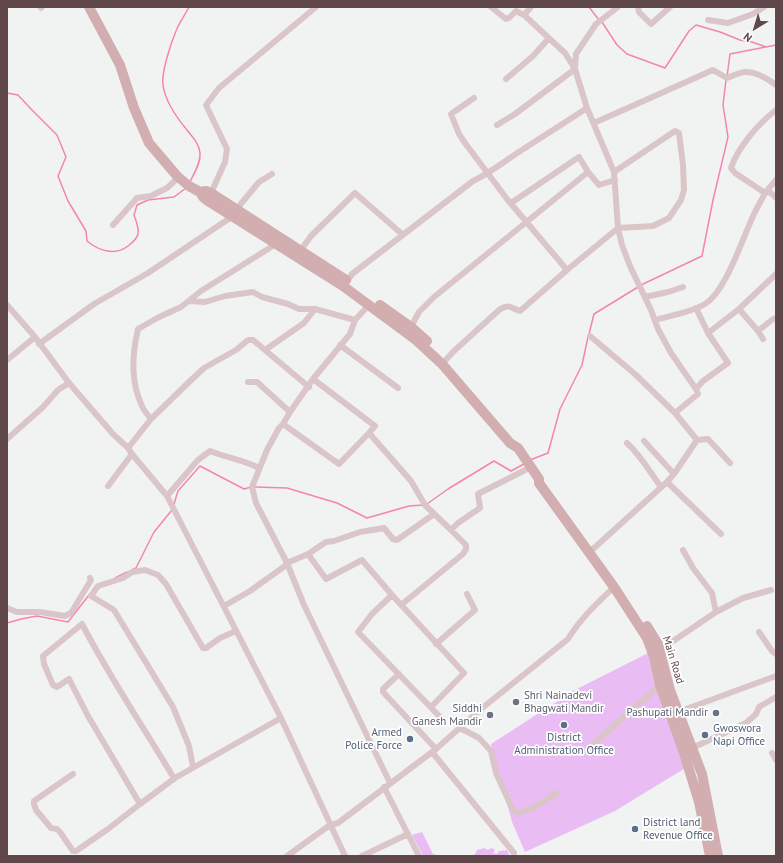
<!DOCTYPE html>
<style>
body{margin:0}
#map{position:relative;width:783px;height:863px;overflow:hidden;background:#f1f3f2;font-family:"PT Sans",sans-serif}
canvas{display:block}
.frame{position:absolute;inset:0;border:8px solid #604749;pointer-events:none}
.north{position:absolute;left:735px;top:8px;width:40px;height:40px;-webkit-text-stroke:3px #fff;paint-order:stroke;rotate:218deg;font-size:11px;font-weight:700;line-height:16px;text-align:center;color:#604749}
.north::after{content:'';display:block;margin:auto;width:14px;height:18px;background:#604749;clip-path:polygon(50% 0,100% 100%,50% 72%,0 100%)}
</style>
<div id="map">
<canvas width="783" height="863"></canvas>
<div class="frame"></div>
<div class="north">N</div>
</div>
<script>
const context = document.querySelector('canvas').getContext('2d');
context.lineJoin = 'round';
function fillPath(path, color) { context.fillStyle = color; context.fill(path, 'evenodd'); }
function strokePath(path, color, width, dash) { context.strokeStyle = color; context.lineWidth = width; context.lineCap = dash ? 'butt' : 'round'; context.setLineDash(dash || []); context.stroke(path); }
function label(font, color, halo, rows, align = 'center') {
  context.font = font + ' "PT Sans",sans-serif'; context.lineWidth = 3.5; context.setLineDash([]); context.textBaseline = 'middle'; context.strokeStyle = halo; context.fillStyle = color; for (const [text, x, y, turn = 0] of rows) {
    context.save(); context.translate(x, y); context.rotate((+turn || 0) * Math.PI / 180); context.textAlign = isNaN(turn) ? turn : align; if (halo) context.strokeText(text, 0, 0); context.fillText(text, 0, 0); context.restore();
  }
}
const green = new Path2D(`
 M 648,653 L 687,767 L 615,811 L 525,852 L 512,822 L 491,744 L 553,704 L 562,699 L 569,693 Z
 M 422,832 L 433,854 L 440,856 L 423,856 L 412,835 Z
 M 485,848 L 487,850 L 492,848 L 495,850 L 493,853 L 497,854 L 499,851 L 507,850 L 510,856 L 474,856 L 477,850 Z`);
const stream = new Path2D(`
 M 189,7 C 185,15 179,23 176,31 C 171,43 161,73 163,85 C 165,100 177,118 187,130 C 193,138 199,143 200,153 C 201,163 194,173 190,182
 M 589,7 L 599,20
 M 602,22 L 617,45 L 627,54 L 665,68 L 689,31 L 696,25 L 720,32 L 740,40 L 752,42 L 766,47
 M 727,77 L 730,54 L 776,45
 M 7,93 L 18,95 L 31,109 L 57,135 L 66,157 L 58,176 L 68,201 L 86,231 L 87,241 C 99,251 115,256 128,246 C 132,243 137,239 138,234 C 139,227 136,221 134,215 L 137,205 L 148,200 L 174,197 L 186,188
 M 641,285 L 702,256 L 713,200 L 728,137 L 723,105 L 726,80
 M 589,334 L 594,314 L 638,287
 M 530,460 L 548,453 L 560,409 L 582,365 L 588,337
 M 255,487 L 287,488 L 337,503 L 367,518 L 409,506 L 424,505
 M 174,504 L 178,491 L 200,466 L 244,489 L 251,487
 M 427,504 L 448,489 L 494,461 L 511,471 L 524,464
 M 133,569 L 136,568 L 154,532 L 172,510
 M 115,578 L 127,572
 M 7,623 L 21,619 L 37,616 L 68,622 L 89,595`);
const street = new Path2D(`
 M 491,7 L 506,19 L 509,18 L 516,11 L 524,15 L 565,53 L 575,69 L 515,114 L 497,125
 M 638,7 L 639,12 L 651,24 L 670,7
 M 41,8 L 42,7
 M 524,15 L 531,7
 M 708,20 L 728,23 L 753,14 L 764,7
 M 506,79 L 533,56 L 549,38
 M 776,110 C 758,124 738,147 731,168 L 735,173 L 765,193 L 776,180
 M 594,123 L 713,70 L 727,78 C 732,76 740,72 746,72 C 756,72 768,79 776,85
 M 211,193 L 225,162 L 227,149 L 206,105 L 219,88 L 316,7
 M 511,203 L 579,157 L 588,172 L 599,185 L 615,180
 M 113,225 L 137,198 L 151,196 L 167,188 L 179,177
 M 300,251 L 311,236 L 355,193 L 403,235
 M 567,270 L 618,228 L 653,226 L 669,218 L 681,200 L 684,190 L 683,165 L 679,133 L 675,131 L 614,172
 M 346,283 L 352,274 L 473,181 C 492,172 507,159 525,148 C 545,135 566,122 587,108
 M 645,297 L 668,292 L 683,287
 M 189,301 L 205,302 L 225,296 L 253,292 L 262,297 L 288,304 L 299,309 L 315,309 L 355,320
 M 7,305 L 35,337 L 69,383 L 113,434 L 128,448 L 132,454 L 167,496 L 281,718 L 345,856
 M 369,305 L 355,320 L 350,334 L 313,379 L 290,412 L 283,424 L 279,428 L 267,450 L 252,487 L 256,503 L 287,563 L 304,605 L 390,783
 M 696,308 L 708,333
 M 739,309 L 758,331 L 773,319 L 776,318
 M 655,320 C 672,315 690,313 705,304 C 727,290 743,236 755,212 C 758,206 762,199 765,193 L 770,192 L 776,198
 M 411,327 L 419,312 L 434,297 L 588,172
 M 758,331 L 763,339
 M 590,336 L 636,375 L 675,413
 M 39,344 L 94,304 L 148,273 L 233,216 L 240,205 L 259,182 L 272,174
 M 340,345 L 398,388
 M 265,350 L 304,323 L 315,309
 M 7,360 L 35,337
 M 442,364 L 454,351 L 499,310 C 510,303 510,308 520,311 L 567,270 L 507,199 L 465,143 L 459,134 L 451,114 L 474,98
 M 313,379 L 375,426 L 369,433 L 411,481 L 425,505 L 451,530 L 458,523 L 480,508 L 478,494 L 531,467
 M 248,382 L 257,382 L 290,412
 M 696,389 L 703,381 L 728,363 L 708,333 L 739,309 L 776,274
 M 151,419 C 148,415 144,411 142,406 C 131,383 132,354 138,329 L 157,318 L 181,307 L 201,291 L 276,244
 M 283,424 L 339,464 L 369,433
 M 7,439 L 43,407 L 58,390 L 69,383
 M 697,440 L 708,439 L 730,463
 M 644,441 L 674,474
 M 627,443 C 641,456 650,472 661,487
 M 128,448 L 151,419 L 188,383 L 204,368 L 236,350 L 248,340 L 253,340 L 309,387
 M 667,482 L 721,534
 M 108,486 L 132,454
 M 167,496 L 198,460 L 210,451 C 227,458 244,460 259,468
 M 593,549 L 667,482 L 674,474 L 697,440 L 675,413 L 698,394 L 696,389 L 671,353 L 658,329 L 651,310 L 630,266 L 622,245 L 618,228 L 614,172 L 587,108 L 575,69 L 576,54 L 596,24 L 618,7
 M 683,550 L 693,568 L 712,593 L 716,612
 M 308,554 L 326,542 L 334,541 L 360,532 L 384,528 L 393,539 L 397,540 L 434,514
 M 392,595 L 464,673 L 431,707
 M 401,605 L 463,554 L 466,549 L 466,545 L 451,530
 M 224,606 L 250,591 L 285,566 L 287,563 L 308,554 L 326,579 L 362,560 L 392,595 L 372,614 L 358,632 L 443,720
 M 7,608 L 17,612 L 40,612 L 65,616 L 71,613 L 91,580 L 90,578
 M 759,632 L 772,651 L 776,654
 M 436,644 L 475,610 L 467,594
 M 660,650 L 716,612 L 743,598 L 771,590
 M 399,674 L 383,689 L 383,692 L 436,749
 M 678,712 L 776,676
 M 460,728 L 479,738 L 491,751 L 496,773 L 512,808 L 517,813 L 533,808 L 557,793
 M 590,747 L 660,685
 M 692,748 L 746,723 L 756,714 L 759,707 L 776,697
 M 432,752 L 514,853
 M 772,753 L 776,760
 M 193,767 L 189,746 L 173,707 L 114,610 L 91,596 L 98,586 L 123,578 L 132,572 L 145,570 L 158,575 L 166,584 L 203,648 L 206,648 L 220,638 L 236,631
 M 73,774 L 34,801 L 34,804 L 36,810 L 51,828 L 57,829 L 60,832 L 73,851 L 76,851 L 108,829 L 140,804
 M 175,778 L 172,775 C 142,725 109,676 82,624 L 43,656 L 44,664 L 53,685 L 57,687 L 69,679 L 88,716 L 140,804 L 175,778 L 281,718
 M 384,787 L 419,856
 M 287,856 L 330,825 L 338,823 L 436,749 L 481,709 L 568,639 C 581,618 597,603 614,587
 M 362,856 L 408,834`);
const primary = new Path2D(`
 M 89,7 L 120,65 L 134,108 L 149,143 L 177,176 L 189,186 L 200,192 L 206,191 L 211,193 L 346,280
 M 200,192 L 203,197 L 208,201 L 343,286 L 416,340 L 442,364 L 510,443 L 518,448 L 539,479 L 539,483 L 614,587 L 647,638 L 654,657 L 660,685 L 684,753 L 699,802 L 710,856
 M 380,305 L 411,327 L 427,341
 M 647,626 L 658,644 L 670,690 L 702,774 L 718,856`);
const markers = [
 [516,702,4,"#6b7280"],
 [716,713,4,"#6b7280"],
 [490,715,4,"#6b7280"],
 [564,725,4,"#5c6f8a"],
 [705,735,4,"#5c6f8a"],
 [410,739,4,"#5c6f8a"],
 [635,829,4,"#5c6f8a"]
];
const streetNames = [
 ["Main Road",673,660,73]
];
const worshipNames = [
 ["Shri Nainadevi",524,696,"left"],
 ["Bhagwati Mandir",524,709,"left"],
 ["Siddhi",482,709],
 ["Ganesh Mandir",482,722],
 ["Pashupati Mandir",708,713]
];
const serviceNames = [
 ["Gwoswora",713,729],
 ["Napi Office",713,742],
 ["Armed",402,733,"right"],
 ["Police Force",402,746,"right"],
 ["District",564,738,"center"],
 ["Administration Office",564,751,"center"],
 ["District land",643,823],
 ["Revenue Office",643,836]
];
fillPath(green, '#eabcf4');
strokePath(stream, '#f585ac', 1.5);
strokePath(street, '#dac6c8', 6);
strokePath(primary, '#d2aeb0', 10);
for (const [x, y, r, color] of markers) { const dot = new Path2D(); dot.arc(x, y, r, 0, 2 * Math.PI); context.fillStyle = color; context.fill(dot); strokePath(dot, '#fff', 1.5); }
label('11px', '#604749', '#fff', streetNames);
label('11px', '#5b616d', '#fff', worshipNames, 'right');
label('11px', '#4e5e75', '#fff', serviceNames, 'left');
</script>
